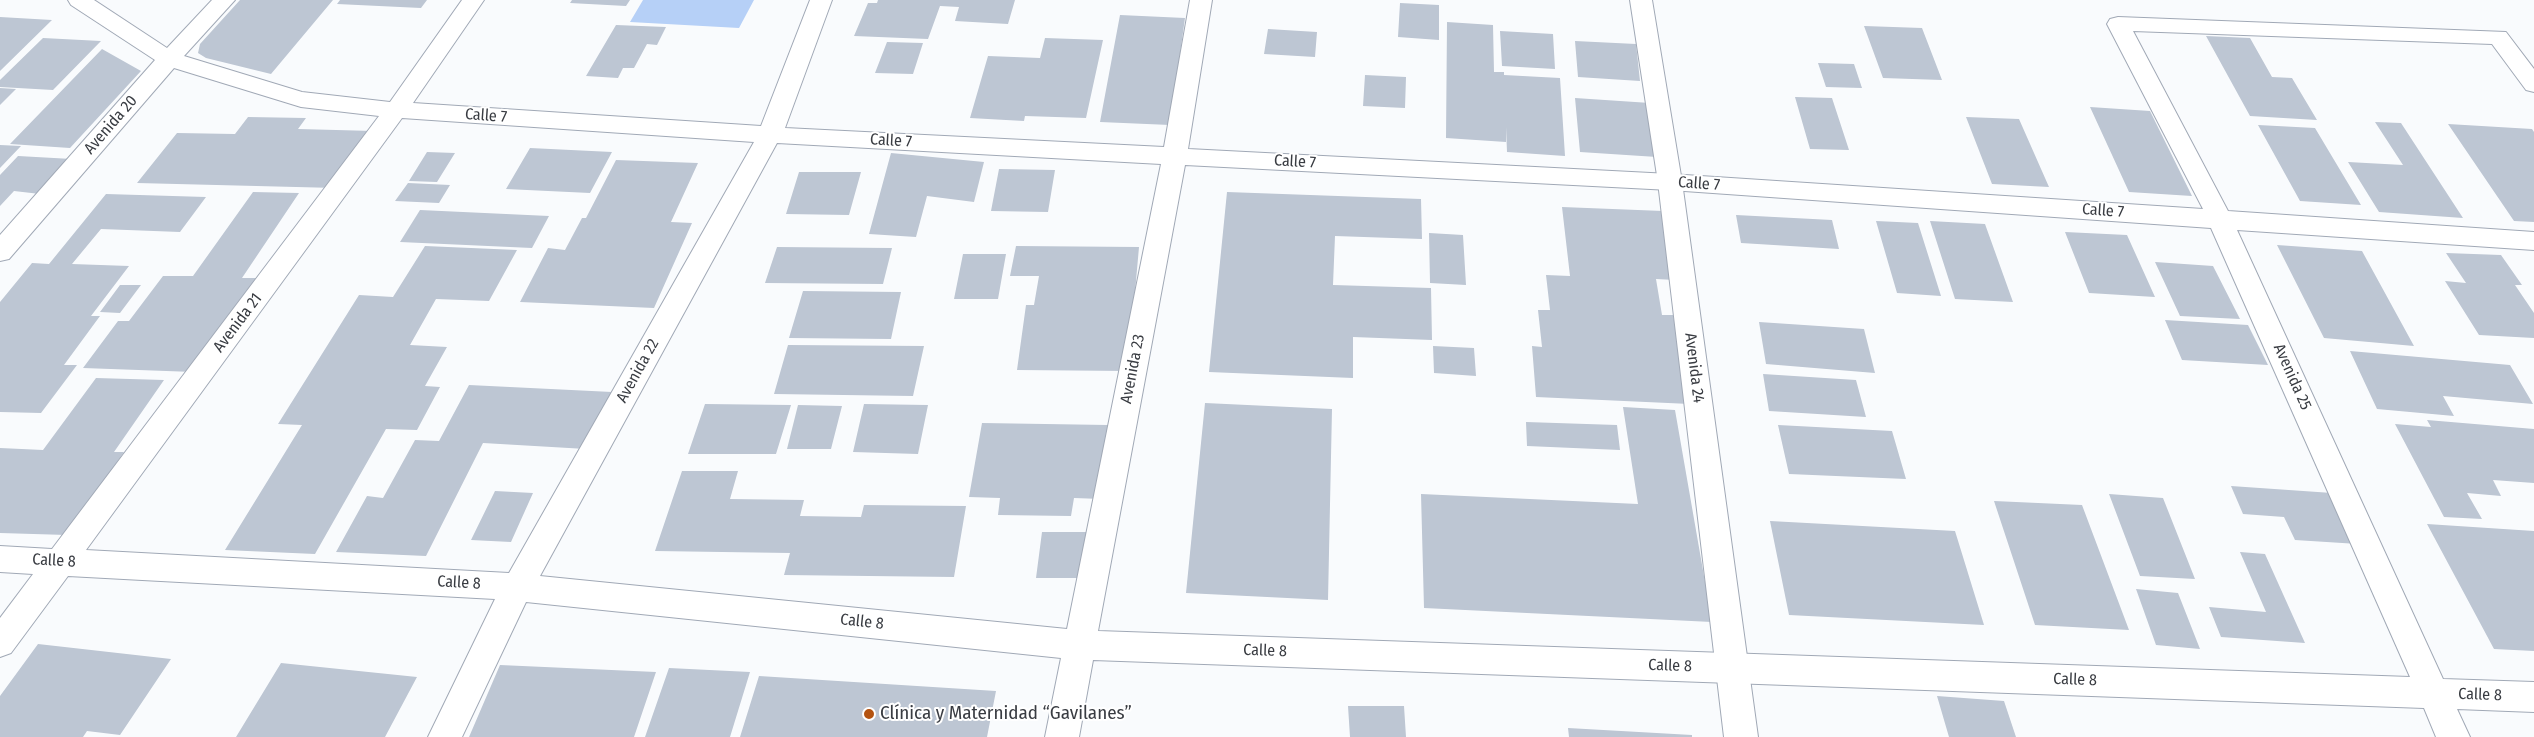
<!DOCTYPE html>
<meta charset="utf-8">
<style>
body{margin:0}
canvas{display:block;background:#f9fbfd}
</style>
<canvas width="2534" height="737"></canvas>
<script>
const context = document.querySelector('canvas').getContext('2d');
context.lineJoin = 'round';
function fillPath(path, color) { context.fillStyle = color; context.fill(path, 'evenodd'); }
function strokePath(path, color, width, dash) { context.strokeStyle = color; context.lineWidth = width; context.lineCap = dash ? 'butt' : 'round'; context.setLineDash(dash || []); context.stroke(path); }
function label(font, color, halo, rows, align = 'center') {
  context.font = font + ' "Fira Sans Condensed",sans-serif'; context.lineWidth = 4; context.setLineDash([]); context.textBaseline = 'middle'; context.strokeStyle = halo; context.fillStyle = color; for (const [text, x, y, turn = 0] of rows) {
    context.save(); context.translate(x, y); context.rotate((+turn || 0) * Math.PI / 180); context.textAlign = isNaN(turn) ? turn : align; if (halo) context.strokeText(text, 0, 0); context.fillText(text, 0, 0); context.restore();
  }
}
const green = new Path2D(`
 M 643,0 L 754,0 L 739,28 L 630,22 Z`);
const building = new Path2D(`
 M 240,0 L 333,0 L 271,74 L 206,58 L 198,53 L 200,44 Z
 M 340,0 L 427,0 L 421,8 L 337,4 Z
 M 572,0 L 630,0 L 626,6 L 570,3 Z
 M 878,0 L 1015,0 L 1008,24 L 955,21 L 959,7 L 940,6 L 928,39 L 854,36 L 868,3 L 877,3 Z
 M 1400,3 L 1439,5 L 1439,40 L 1398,37 Z
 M 1120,15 L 1185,18 L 1170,125 L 1100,122 Z
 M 0,17 L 52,20 L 0,71 Z
 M 1447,22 L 1493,25 L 1494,72 L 1504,72 L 1504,75 L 1560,78 L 1565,156 L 1507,152 L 1506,127 L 1506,142 L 1446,138 Z
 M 616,25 L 666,27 L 657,45 L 647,44 L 634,68 L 623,68 L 618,78 L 586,76 Z
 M 1864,26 L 1922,28 L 1942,80 L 1883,78 Z
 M 1268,29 L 1317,32 L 1315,57 L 1264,54 Z
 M 1500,31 L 1553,34 L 1555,69 L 1502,66 Z
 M 2206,36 L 2250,38 L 2272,77 L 2292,78 L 2317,120 L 2250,116 Z
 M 43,38 L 101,41 L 53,90 L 0,87 L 0,80 Z
 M 1045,38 L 1103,40 L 1086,118 L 1025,116 L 1024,121 L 970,118 L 988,56 L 1040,58 Z
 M 1575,41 L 1636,44 L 1640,81 L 1578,77 Z
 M 887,42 L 923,43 L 913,74 L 875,73 Z
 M 102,49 L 141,71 L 70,148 L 10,144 Z
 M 1818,63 L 1854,64 L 1862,88 L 1826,87 Z
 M 1365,75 L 1406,77 L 1405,108 L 1363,106 Z
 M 0,88 L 16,89 L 0,105 Z
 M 1795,97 L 1832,98 L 1849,150 L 1810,149 Z
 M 1575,98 L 1650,103 L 1657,157 L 1580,152 Z
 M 2090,107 L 2150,111 L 2192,196 L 2129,192 Z
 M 248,117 L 306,118 L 298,129 L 374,131 L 336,188 L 137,183 L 177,133 L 235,134 Z
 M 1966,117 L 2019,119 L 2049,187 L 1992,184 Z
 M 2375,122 L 2401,123 L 2463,218 L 2379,212 L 2348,162 L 2403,165 Z
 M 2448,124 L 2532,129 L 2534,132 L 2534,222 L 2514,221 Z
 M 2258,125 L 2315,128 L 2361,205 L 2300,201 Z
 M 0,145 L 21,146 L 0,168 Z
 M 530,148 L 612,152 L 590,193 L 506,189 Z
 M 427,152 L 455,153 L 437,182 L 409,181 Z
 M 891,153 L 984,162 L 974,202 L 927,196 L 916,237 L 869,234 Z
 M 18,156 L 72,159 L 40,194 L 14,191 L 0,206 L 0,175 Z
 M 616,160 L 698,163 L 671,222 L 692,223 L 654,308 L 520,302 L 548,248 L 565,250 L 582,218 L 586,218 Z
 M 999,169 L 1055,170 L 1048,212 L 991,211 Z
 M 799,172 L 861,172 L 849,215 L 786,214 Z
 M 408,183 L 450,185 L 439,203 L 395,201 Z
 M 253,192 L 299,193 L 242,278 L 257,278 L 194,372 L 83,368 L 118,321 L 129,321 L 163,276 L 193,276 Z
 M 1227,192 L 1421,199 L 1422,239 L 1335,236 L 1333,285 L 1431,288 L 1432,340 L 1353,337 L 1353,378 L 1209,372 Z
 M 106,194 L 206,197 L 180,232 L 101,229 L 72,264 L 129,266 L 91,316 L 100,316 L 64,365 L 77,365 L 41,413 L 0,412 L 0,302 L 32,263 L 49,264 Z
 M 1562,207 L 1663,211 L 1675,280 L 1656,279 L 1662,315 L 1673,315 L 1690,404 L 1536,397 L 1532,346 L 1542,347 L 1538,310 L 1550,310 L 1546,275 L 1570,276 Z
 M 420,210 L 549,216 L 532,248 L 400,242 Z
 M 1736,215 L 1832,220 L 1839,249 L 1741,243 Z
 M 1876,221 L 1918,223 L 1941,296 L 1897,293 Z
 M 1930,221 L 1985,224 L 2013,302 L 1955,299 Z
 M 2065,232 L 2127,235 L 2155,297 L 2089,293 Z
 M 1429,233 L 1463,235 L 1466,285 L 1430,283 Z
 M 2277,245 L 2362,251 L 2414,346 L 2324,338 Z
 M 425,246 L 517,250 L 489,301 L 436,299 L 410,345 L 447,347 L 425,386 L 440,387 L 417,430 L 386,429 L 315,554 L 225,550 L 302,425 L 278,424 L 359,295 L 393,297 Z
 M 1016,246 L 1139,247 L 1128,371 L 1017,370 L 1026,305 L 1034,305 L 1039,276 L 1010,276 Z
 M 777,247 L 892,248 L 883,284 L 765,283 Z
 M 2446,253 L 2501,255 L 2522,285 L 2515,285 L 2534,313 L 2534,338 L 2479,335 L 2445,281 L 2466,283 Z
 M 963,254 L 1006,254 L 998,299 L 954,299 Z
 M 2155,262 L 2213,266 L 2240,319 L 2180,316 Z
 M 120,285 L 141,285 L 120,313 L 100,312 Z
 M 803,291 L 901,292 L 891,339 L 789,338 Z
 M 2165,320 L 2248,325 L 2268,365 L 2182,360 Z
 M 1759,322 L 1864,329 L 1875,373 L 1766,364 Z
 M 788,345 L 924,346 L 913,396 L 774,394 Z
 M 1433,346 L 1474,348 L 1476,376 L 1434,373 Z
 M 2350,351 L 2510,365 L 2533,404 L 2443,396 L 2454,416 L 2377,409 Z
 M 1763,374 L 1856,380 L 1866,417 L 1769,411 Z
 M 96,378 L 164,380 L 114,452 L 124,452 L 67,535 L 0,533 L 0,448 L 43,450 Z
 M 469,385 L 612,392 L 586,449 L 483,443 L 426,556 L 336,552 L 367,496 L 383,498 L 415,440 L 439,441 Z
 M 1205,403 L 1332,409 L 1328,600 L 1186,593 Z
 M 705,404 L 791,405 L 776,454 L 688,454 Z
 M 864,404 L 928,405 L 918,454 L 853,452 Z
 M 798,405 L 842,406 L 831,449 L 787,449 Z
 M 1623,407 L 1675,410 L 1712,622 L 1424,608 L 1421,494 L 1638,504 Z
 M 2427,420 L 2534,429 L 2534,483 L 2493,480 L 2501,496 L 2467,493 L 2482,519 L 2444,517 L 2395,424 L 2431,427 Z
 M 1526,422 L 1617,425 L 1620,450 L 1527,446 Z
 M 982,423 L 1108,425 L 1101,499 L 1074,498 L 1071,516 L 998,515 L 1000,498 L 969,497 Z
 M 1778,425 L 1892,431 L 1906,479 L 1789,474 Z
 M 682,471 L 738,471 L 730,499 L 804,500 L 800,516 L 861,517 L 864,505 L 966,506 L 954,577 L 784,575 L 790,553 L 655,551 Z
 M 2231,486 L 2332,493 L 2358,544 L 2295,540 L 2284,517 L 2243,514 Z
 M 495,491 L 533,493 L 511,542 L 471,540 Z
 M 2109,494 L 2163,498 L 2195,579 L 2140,576 Z
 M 1994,501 L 2082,505 L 2129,630 L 2035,625 Z
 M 1770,521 L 1955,531 L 1984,625 L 1789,615 Z
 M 2427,524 L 2534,531 L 2534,651 L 2494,649 Z
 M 1042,532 L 1088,532 L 1083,578 L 1036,578 Z
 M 2240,552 L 2265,554 L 2305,643 L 2221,637 L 2209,607 L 2266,612 Z
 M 2136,589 L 2178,593 L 2200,649 L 2156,645 Z
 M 38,644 L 171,659 L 120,735 L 87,731 L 83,737 L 0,737 L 0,696 Z
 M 281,663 L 417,677 L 385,737 L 236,737 Z
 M 500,665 L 656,672 L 634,737 L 469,737 Z
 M 669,668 L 750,672 L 730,737 L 645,737 Z
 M 759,676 L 996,691 L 987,737 L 740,737 Z
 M 1937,696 L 2004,701 L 2016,737 L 1949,737 Z
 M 1348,706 L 1404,706 L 1406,737 L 1350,737 Z
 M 1568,728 L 1692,735 L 1692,737 L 1569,737 Z`);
const minor = new Path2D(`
 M 68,0 L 94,0 L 167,48 L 212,0 L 235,0 L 184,56 L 302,92 L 390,102 L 462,0 L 484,0 L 413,103 L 761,126 L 810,0 L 832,0 L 785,128 L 1164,147 L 1190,0 L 1212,0 L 1188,149 L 1670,174 L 2203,209 L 2107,24 L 2110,19 L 2118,17 L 2506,32 L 2534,69 L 2534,92 L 2526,90 L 2492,44 L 2133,31 L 2228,211 L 2534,232 L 2534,250 L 2237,230 L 2443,679 L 2534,682 L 2534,712 L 2457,709 L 2470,737 L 2436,737 L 2424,708 L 1093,660 L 1079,737 L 1045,737 L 1061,658 L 526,602 L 462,737 L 428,737 L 495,599 L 68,576 L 11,653 L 0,657 L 0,618 L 33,574 L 0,572 L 0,546 L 52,549 L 379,116 L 301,107 L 174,68 L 9,259 L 0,261 L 0,235 L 155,60 L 71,5 ZM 402,118 L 754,142 L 509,573 L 86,550 ZM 777,143 L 1161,164 L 1067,629 L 540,576 ZM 1185,165 L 1670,190 L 2211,228 L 2410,677 L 1098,631 Z`);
const major = new Path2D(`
 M 1630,0 L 1652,0 L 1682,182 L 1758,737 L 1724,737 L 1658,182 Z`);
const markers = [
 [869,714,6,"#b45311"]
];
const streetNames = [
 ["Calle 7",486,116,4],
 ["Avenida 20",111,125,-49],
 ["Calle 7",891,141,3],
 ["Calle 7",1295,162,3],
 ["Calle 7",1699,184,4],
 ["Calle 7",2103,211,4],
 ["Avenida 21",238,323,-53],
 ["Avenida 24",1694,368,83],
 ["Avenida 23",1133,369,-79],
 ["Avenida 22",638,371,-61],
 ["Avenida 25",2292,377,66],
 ["Calle 8",54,561,3],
 ["Calle 8",459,583,3],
 ["Calle 8",862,622,6],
 ["Calle 8",1265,651,2],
 ["Calle 8",1670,666,2],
 ["Calle 8",2075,680,2],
 ["Calle 8",2480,695,2]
];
const nearPoinames = [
 ["Clínica y Maternidad “Gavilanes”",880,714]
];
fillPath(green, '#b6d0f7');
fillPath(building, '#bdc6d3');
strokePath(minor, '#a1a9b6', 2);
strokePath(major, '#a1a9b6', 2);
fillPath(minor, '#fff');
fillPath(major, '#fff');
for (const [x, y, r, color] of markers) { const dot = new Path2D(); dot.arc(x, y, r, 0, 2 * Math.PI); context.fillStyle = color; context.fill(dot); strokePath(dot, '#fff', 2); }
label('16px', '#393c42', '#fff', streetNames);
label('19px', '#393c42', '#fff', nearPoinames, 'left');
</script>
